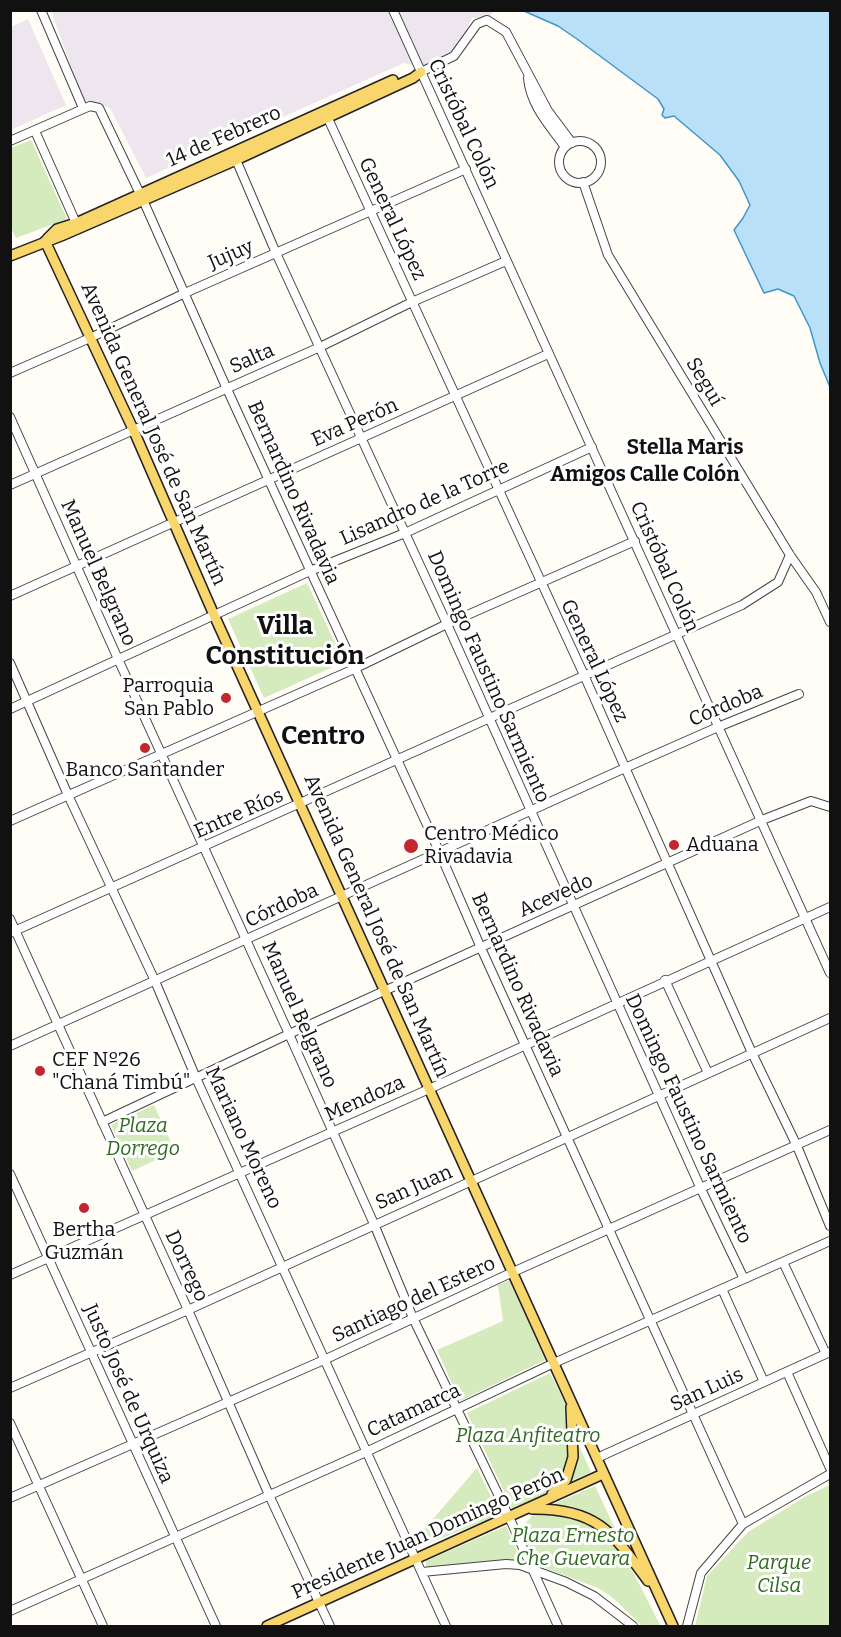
<!DOCTYPE html>
<meta charset="utf-8">
<style>
body{margin:0}
#map{position:relative;width:841px;height:1637px;overflow:hidden;background:#fffdf5;font-family:Bitter,serif}
canvas{display:block}
.frame{position:absolute;inset:0;border:12px solid #111;pointer-events:none}
</style>
<div id="map">
<canvas width="841" height="1637"></canvas>
<div class="frame"></div>
</div>
<script>
const context = document.querySelector('canvas').getContext('2d');
context.lineJoin = 'round';
function fillPath(path, color) { context.fillStyle = color; context.fill(path, 'evenodd'); }
function strokePath(path, color, width, dash) { context.strokeStyle = color; context.lineWidth = width; context.lineCap = dash ? 'butt' : 'round'; context.setLineDash(dash || []); context.stroke(path); }
function label(font, color, halo, rows, align = 'center') {
  context.font = font + ' Bitter,serif'; context.lineWidth = 6; context.setLineDash([]); context.textBaseline = 'middle'; context.strokeStyle = halo; context.fillStyle = color; for (const [text, x, y, turn = 0] of rows) {
    context.save(); context.translate(x, y); context.rotate((+turn || 0) * Math.PI / 180); context.textAlign = isNaN(turn) ? turn : align; if (halo) context.strokeText(text, 0, 0); context.fillText(text, 0, 0); context.restore();
  }
}
const industrial = new Path2D(`
 M 51,11 L 494,11 L 489,17 L 472,18 L 463,38 L 449,55 L 430,65 L 421,67 L 404,63 L 146,178 L 110,108 L 83,100 Z
 M 28,19 L 66,105 L 11,130 L 11,27 Z`);
const green = new Path2D(`
 M 31,140 L 67,219 L 16,238 L 11,228 L 11,148 Z
 M 307,583 L 344,662 L 264,698 L 228,619 Z
 M 154,1105 L 175,1151 L 132,1171 L 111,1125 Z
 M 510,1280 L 545,1360 L 460,1401 L 437,1350 L 503,1321 L 498,1285 Z
 M 550,1373 L 571,1415 L 573,1435 L 566,1480 L 541,1496 L 512,1508 L 467,1413 Z
 M 577,1442 L 591,1472 L 563,1485 L 576,1457 Z
 M 477,1468 L 500,1515 L 419,1547 L 413,1542 Z
 M 830,1485 L 830,1626 L 695,1626 L 707,1576 L 748,1532 L 806,1496 Z
 M 595,1486 L 619,1537 C 595,1514 580,1511 549,1506 Z
 M 543,1514 C 615,1513 632,1573 661,1626 L 642,1626 L 613,1598 L 598,1588 L 537,1565 L 521,1528 L 533,1515 Z
 M 506,1526 L 521,1560 L 426,1569 L 426,1561 Z`);
const water = new Path2D(`
 M 524,11 L 830,11 L 830,387 L 820,363 L 810,328 L 794,296 L 778,289 L 764,293 L 734,230 L 743,218 L 750,205 L 739,181 L 720,155 L 674,116 L 665,118 L 662,115 L 664,109 L 658,99 L 577,39 L 558,26 Z`);
const minor = new Path2D(`
 M 41,10 L 83,108
 M 393,10 L 830,973
 M 421,72 L 454,56 L 477,24 L 487,20 L 506,32 L 548,111 L 572,143
 M 528,78 C 530,105 550,126 565,147
 M 325,112 L 584,675 L 752,1053 L 797,1146 L 830,1226
 M 35,131 L 76,223
 M 10,141 L 90,106 L 99,108 L 143,200 L 227,389 L 439,851 L 481,948 L 743,1524
 M559 162a21 21 0 1 1 42 0a21 21 0 1 1-42 0Z
 M 234,155 L 276,253 L 447,624 L 701,1189 L 744,1279
 M 583,182 L 608,255 L 790,555 L 816,592 L 830,622
 M 10,373 L 90,338 L 185,293 L 466,169
 M 10,417 L 118,659 L 289,1034 L 374,1224 L 413,1318 L 509,1517 L 558,1626
 M 10,485 L 320,347 L 412,302 L 506,261
 M 10,596 L 548,354
 M 10,663 L 68,795 L 155,981 L 196,1078 L 446,1626
 M 10,709 L 310,571 L 405,533 L 592,447
 M 10,821 L 354,669 L 447,624 L 635,541
 M 10,919 L 188,1310 L 269,1495 L 330,1626
 M 10,933 L 742,605 L 778,582 L 790,555
 M 665,980 L 708,1073
 M 10,1046 L 625,768 L 718,727 L 799,694
 M 102,1122 L 289,1034 L 762,820 L 811,801 L 830,807
 M 10,1174 L 216,1626
 M 783,1262 L 826,1354
 M 10,1275 L 429,1089 L 830,907
 M 722,1289 L 764,1382
 M 787,1372 L 830,1468
 M 10,1388 L 188,1310 L 830,1018
 M 10,1423 L 103,1626
 M 597,1458 L 830,1352
 M 10,1498 L 326,1359 L 513,1272 L 830,1130
 M 422,1572 L 506,1564 L 520,1565 L 566,1582 L 594,1596 L 633,1626
 M 10,1611 L 366,1452 L 554,1363 L 830,1241
 M 687,1626 L 701,1573 L 743,1524 L 830,1474`);
const major = new Path2D(`
 M 47,239 L 57,229 L 76,223 L 393,80
 M 45,241 L 133,429 L 214,615 L 673,1626
 M 10,256 L 61,236 L 236,160 L 413,78 L 421,72
 M 552,1494 L 566,1480 L 573,1457 L 571,1407
 M 532,1509 C 597,1508 613,1533 648,1581
 M 267,1626 L 603,1474`);
const markers = [
 [226,698,6,"#c4262e"],
 [145,748,6,"#c4262e"],
 [674,845,6,"#c4262e"],
 [411,846,8,"#c4262e"],
 [40,1071,6,"#c4262e"],
 [84,1208,6,"#c4262e"]
];
const streetNames = [
 ["Cristóbal Colón",463,124,65],
 ["14 de Febrero",224,137,-24],
 ["General López",392,219,65],
 ["Jujuy",231,255,-23],
 ["Salta",252,359,-24],
 ["Seguí",704,382,59],
 ["Eva Perón",355,423,-24],
 ["Avenida General José de San Martín",153,434,66],
 ["Bernardino Rivadavia",293,493,66],
 ["Lisandro de la Torre",425,503,-24],
 ["Cristóbal Colón",664,567,66],
 ["Manuel Belgrano",98,573,66],
 ["General López",594,661,65],
 ["Domingo Faustino Sarmiento",488,677,66],
 ["Córdoba",726,706,-23],
 ["Entre Ríos",239,814,-24],
 ["Acevedo",556,896,-24],
 ["Córdoba",282,906,-25],
 ["Avenida General José de San Martín",376,926,66],
 ["Bernardino Rivadavia",517,985,66],
 ["Manuel Belgrano",299,1015,66],
 ["Mendoza",365,1099,-24],
 ["Domingo Faustino Sarmiento",688,1119,65],
 ["Mariano Moreno",243,1138,65],
 ["San Juan",414,1188,-24],
 ["Dorrego",186,1266,65],
 ["Santiago del Estero",414,1300,-25],
 ["San Luis",707,1390,-25],
 ["Justo José de Urquiza",128,1394,66],
 ["Catamarca",414,1411,-25],
 ["Presidente Juan Domingo Perón",428,1534,-24]
];
const poiNames = [
 ["Parroquia",214,686,"right"],
 ["San Pablo",214,709,"right"],
 ["Banco Santander",145,770,"center"],
 ["Centro Médico",424,834],
 ["Rivadavia",424,857],
 ["Aduana",686,845],
 ["CEF Nº26",52,1060],
 ["\"Chaná Timbú\"",52,1083],
 ["Bertha",84,1230,"center"],
 ["Guzmán",84,1253,"center"]
];
const parkNames = [
 ["Plaza",143,1126],
 ["Dorrego",143,1149],
 ["Plaza Anfiteatro",528,1436],
 ["Plaza Ernesto",573,1536],
 ["Che Guevara",573,1559],
 ["Parque",779,1563],
 ["Cilsa",779,1586]
];
const neighbourhoodNames = [
 ["Stella Maris",685,448],
 ["Amigos Calle Colón",645,475]
];
const districtNames = [
 ["Villa",285,627],
 ["Constitución",285,657],
 ["Centro",323,737]
];
fillPath(industrial, '#eee6ef');
fillPath(green, '#d5ebbd');
fillPath(water, '#b9e0f7');
strokePath(water, '#3f96cf', 1.5);
strokePath(minor, '#444', 10);
strokePath(major, '#222', 12);
strokePath(minor, '#fff', 8);
strokePath(major, '#f9d66b', 9);
for (const [x, y, r, color] of markers) { const dot = new Path2D(); dot.arc(x, y, r, 0, 2 * Math.PI); context.fillStyle = color; context.fill(dot); strokePath(dot, '#fff', 2); }
label('20px', '#111', '#fff', streetNames);
label('20px', '#111', '#fff', poiNames, 'left');
label('italic 20px', '#2f6b1f', '#fff', parkNames);
label('bold 21px', '#111', '#fff', neighbourhoodNames);
label('bold 26px', '#111', '#fff', districtNames);
</script>
